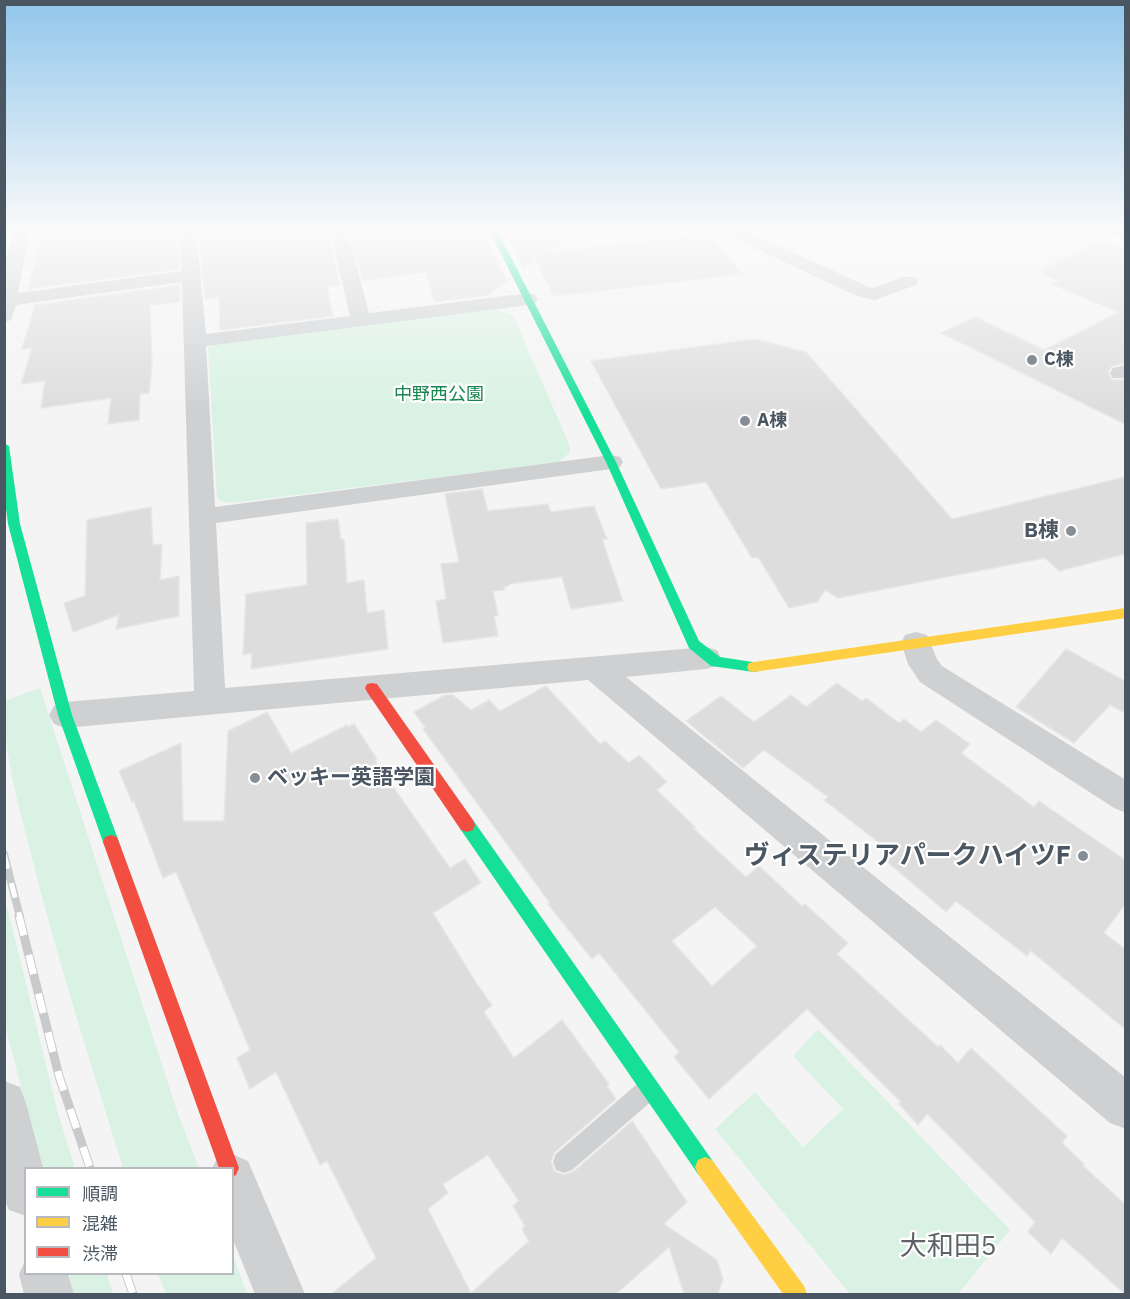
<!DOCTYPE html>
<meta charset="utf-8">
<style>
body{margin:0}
#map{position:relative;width:1130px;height:1299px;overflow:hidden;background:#f4f4f4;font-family:"IBM Plex Sans","Noto Sans JP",sans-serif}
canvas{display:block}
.frame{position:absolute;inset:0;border:6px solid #4a5661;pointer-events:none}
.legend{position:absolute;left:24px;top:1167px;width:210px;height:108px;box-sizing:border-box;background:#fff;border:2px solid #b7bbc0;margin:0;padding:8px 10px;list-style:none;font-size:18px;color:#4a5661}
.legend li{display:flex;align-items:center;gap:12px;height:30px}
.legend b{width:30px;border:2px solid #b7bbc0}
</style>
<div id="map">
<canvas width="1130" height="1299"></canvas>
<div class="frame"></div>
<ul class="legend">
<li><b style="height:8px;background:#16e098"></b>順調</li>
<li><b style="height:8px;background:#ffcf43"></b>混雑</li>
<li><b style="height:8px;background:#f24e42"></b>渋滞</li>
</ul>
</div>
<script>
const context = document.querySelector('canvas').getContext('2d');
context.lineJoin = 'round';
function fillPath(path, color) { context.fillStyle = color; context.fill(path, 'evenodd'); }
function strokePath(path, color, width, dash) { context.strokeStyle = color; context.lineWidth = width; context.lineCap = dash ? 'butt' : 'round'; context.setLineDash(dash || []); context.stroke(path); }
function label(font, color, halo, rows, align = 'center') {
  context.font = font + ' "IBM Plex Sans","Noto Sans JP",sans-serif'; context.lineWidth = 4.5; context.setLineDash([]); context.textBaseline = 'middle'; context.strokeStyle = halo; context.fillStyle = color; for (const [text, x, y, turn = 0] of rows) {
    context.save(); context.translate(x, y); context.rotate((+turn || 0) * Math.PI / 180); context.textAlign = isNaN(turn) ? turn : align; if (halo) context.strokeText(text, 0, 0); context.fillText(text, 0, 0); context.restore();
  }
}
const green = new Path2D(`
 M 491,307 L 513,315 L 569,444 L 570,452 L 559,462 L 232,503 L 220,501 L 217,497 L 208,348 L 219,342 Z
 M 40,688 L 178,1114 L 199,1168 L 123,1168 C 92,1067 59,965 33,862 C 19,806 4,759 4,701 Z
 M 4,895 L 58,1113 L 75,1168 L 42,1168 L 5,1025 Z
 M 818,1029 L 1010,1230 L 958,1294 L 850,1294 L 715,1129 L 755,1092 L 803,1147 L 843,1109 L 793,1056 Z
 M 233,1256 L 247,1294 L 166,1294 L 158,1274 L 232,1274 Z
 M 69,1274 L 107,1274 L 113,1294 L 74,1294 Z`);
const building = new Path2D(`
 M 83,230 L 177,230 L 180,269 L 28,289 L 42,235 Z
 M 198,230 L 328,230 L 340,285 L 327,287 L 333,316 L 220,330 L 219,297 L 205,299 Z
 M 349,230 L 482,230 L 507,281 L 489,295 L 435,302 L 426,272 L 363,281 Z
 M 504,230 L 557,230 L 560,235 L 565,237 L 544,253 L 709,234 L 743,274 L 554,296 L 535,260 L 524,268 Z
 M 1101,240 L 1125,249 L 1125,363 L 1112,366 L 1108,372 L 1113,380 L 1125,380 L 1125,424 L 941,333 L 975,317 L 1044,350 L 1119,312 L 1051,284 L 1058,281 L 1042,274 L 1047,272 L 1041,270 Z
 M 180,285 L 180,302 L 150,305 L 152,367 L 149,393 L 140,394 L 139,420 L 108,424 L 111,398 L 41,408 L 45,381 L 21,384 L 32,348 L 22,349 L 35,305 Z
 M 755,339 L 806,352 L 952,519 L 1125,477 L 1125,554 L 1059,571 L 1045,558 L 838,598 L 825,590 L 817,602 L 789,608 L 758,557 L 752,558 L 706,482 L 661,489 L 591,361 Z
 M 482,489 L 488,511 L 548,504 L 551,512 L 594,506 L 607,539 L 602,539 L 623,601 L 571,609 L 562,577 L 509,584 L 509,586 L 504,587 L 505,590 L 493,591 L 498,615 L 494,616 L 498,636 L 443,643 L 436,601 L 446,599 L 441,564 L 459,562 L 445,494 Z
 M 151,507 L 153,545 L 162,544 L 160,580 L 179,576 L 179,616 L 116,629 L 119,615 L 73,632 L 64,603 L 85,596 L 87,520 Z
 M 338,519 L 341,540 L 344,539 L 347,583 L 364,580 L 367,613 L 384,610 L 388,649 L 251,669 L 252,653 L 243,655 L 246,594 L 307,585 L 306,523 Z
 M 1066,649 L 1125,681 L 1125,713 L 1110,705 L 1074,743 L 1016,707 Z
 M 837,683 L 862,701 L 866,698 L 899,723 L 904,719 L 921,732 L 936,720 L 970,744 L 961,753 L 1034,807 L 1039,801 L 1125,860 L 1125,904 L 1104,933 L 1125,949 L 1125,1029 L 1031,951 L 1027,956 L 956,901 L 946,912 L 885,860 L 892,853 L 824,800 L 828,797 L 764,750 L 743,768 L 686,721 L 721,696 L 754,722 L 791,695 L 806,707 Z
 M 546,686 L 600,744 L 605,741 L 629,763 L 639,755 L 667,782 L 657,790 L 695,827 L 693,828 L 746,877 L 759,866 L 802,906 L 805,904 L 848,943 L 837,954 L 938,1047 L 940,1045 L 958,1063 L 971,1048 L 1067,1136 L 1062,1143 L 1084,1164 L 1083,1166 L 1125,1204 L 1125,1294 L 1062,1238 L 1051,1254 L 1028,1232 L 1035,1222 L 927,1114 L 918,1125 L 899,1104 L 901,1102 L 807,1009 L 709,1099 L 674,1057 L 679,1052 L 599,953 L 592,959 L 555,913 L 548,904 L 550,903 L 423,729 L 425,727 L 414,712 L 445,695 L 453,695 L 471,710 L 489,700 L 500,711 ZM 715,907 L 757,946 L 712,986 L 672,941 Z
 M 267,712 L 291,753 L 347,725 L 348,727 L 354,724 L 377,759 L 375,761 L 450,868 L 465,859 L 481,883 L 433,913 L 477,984 L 492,1005 L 484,1012 L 514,1058 L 562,1020 L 609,1084 L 607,1086 L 616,1099 L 555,1152 L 551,1161 L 554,1171 L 563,1175 L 573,1172 L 632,1121 L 687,1202 L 664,1224 L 717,1260 L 723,1279 L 718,1294 L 684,1294 L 669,1247 L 616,1294 L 331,1294 L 376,1258 L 327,1161 L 320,1165 L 276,1072 L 250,1089 L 237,1058 L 250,1050 L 176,872 L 163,878 L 134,801 L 132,802 L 119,771 L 181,743 L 183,821 L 224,821 L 228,731 ZM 488,1155 L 519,1201 L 513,1206 L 525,1226 L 522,1229 L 529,1241 L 471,1293 L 428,1209 L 448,1193 L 443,1184 Z`);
const lane = new Path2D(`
 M 645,1081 L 653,1084 L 656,1092 L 653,1100 L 572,1170 L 564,1173 L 556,1170 L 553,1162 L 556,1154 L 637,1084 Z`);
const street = new Path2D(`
 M 13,230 L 30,230 L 18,293 L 182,271 L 179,230 L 196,230 L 206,334 L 350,316 L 330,230 L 347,230 L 369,313 L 528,293 L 535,295 L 538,299 L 535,303 L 528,305 L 206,346 L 215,507 L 611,455 L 620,457 L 623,462 L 620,467 L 611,469 L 216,523 L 225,688 L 706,647 L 717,650 L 721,658 L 717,666 L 706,669 L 626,677 L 1126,1078 L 1126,1129 L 1110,1123 L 588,680 L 65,728 L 54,724 L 49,715 L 54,706 L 65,702 L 194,691 L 182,282 L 16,305 L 11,320 L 4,322 L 4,267 Z
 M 559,230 L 649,230 L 646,234 L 640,235 L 583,239 L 562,234 Z
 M 721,230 L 744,230 L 869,287 L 873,288 L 902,277 L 916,277 L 918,281 L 916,285 L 875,300 L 857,296 L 724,234 Z
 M 1126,365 L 1126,378 L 1113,378 L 1110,373 L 1113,368 Z
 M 916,632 L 927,635 L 937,659 L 942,666 L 1126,780 L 1126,813 L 1114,808 L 920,682 L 908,664 L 901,643 L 905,635 Z
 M 4,1081 L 20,1087 L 26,1103 L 43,1168 L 26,1168 L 26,1216 L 9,1210 L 4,1198 Z
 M 232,1154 L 248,1161 L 305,1294 L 255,1294 L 232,1237 L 232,1168 L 212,1168 L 216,1161 Z
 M 26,1259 L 26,1274 L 68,1274 L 74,1294 L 24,1294 L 19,1274 Z`);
const fast = new Path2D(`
 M 489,230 L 497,230 L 616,462 L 699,641 L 720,657 L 759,663 L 761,667 L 759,671 L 754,672 L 711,666 L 689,648 L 606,462 Z
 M 1102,230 L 1113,230 L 1126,234 L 1126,239 Z
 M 4,443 L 9,446 L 20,524 L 72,715 L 119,842 L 117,847 L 111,849 L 105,847 L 103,842 L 58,715 L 8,524 L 4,494 Z
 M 467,818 L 473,820 L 712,1160 L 715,1167 L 712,1174 L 705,1177 L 698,1174 L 461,830 L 459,825 L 461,820 Z`);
const slow = new Path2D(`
 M 1126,608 L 1126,618 L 754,672 L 749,671 L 747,667 L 749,663 L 754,662 Z
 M 705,1157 L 712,1160 L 804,1286 L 807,1294 L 783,1294 L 698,1174 L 695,1167 L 698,1160 Z`);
const jam = new Path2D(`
 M 372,683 L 377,684 L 473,820 L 475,825 L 473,830 L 467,832 L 461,830 L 367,692 L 365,688 L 367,684 Z
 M 111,835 L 117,837 L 119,842 L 239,1168 L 236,1175 L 232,1177 L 232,1168 L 219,1168 L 103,842 L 105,837 Z`);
const railFar1 = new Path2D(`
 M 4,854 L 20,917`);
const rail = new Path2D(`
 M 19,916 L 59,1076 L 90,1168
 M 126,1274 L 133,1294`);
const markers = [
 [1032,360,6,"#868d94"],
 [745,421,6,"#868d94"],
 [1071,531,6,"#868d94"],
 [255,778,6,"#868d94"],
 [1083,856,6,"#868d94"]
];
const farPoinames = [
 ["C棟",1044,360],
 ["A棟",757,421]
];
const farParknames = [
 ["中野西公園",439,395]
];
const poiNames = [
 ["B棟",1059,531],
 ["ベッキー英語学園",267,778,"left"]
];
const nearPoinames = [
 ["ヴィステリアパークハイツF",1071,856]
];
const nearNeighbourhoodnames = [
 ["大和田5",948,1247]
];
fillPath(green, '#d9f2e3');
fillPath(building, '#ddddde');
strokePath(building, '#e5e6e7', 1.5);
fillPath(lane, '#ced0d2');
fillPath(street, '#ced0d2');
fillPath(fast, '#16e098');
fillPath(slow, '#ffcf43');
fillPath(jam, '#f24e42');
strokePath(railFar1, '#c9cacc', 8);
strokePath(rail, '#c9cacc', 9);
strokePath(railFar1, '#fff', 5, [15]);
strokePath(rail, '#fff', 7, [20]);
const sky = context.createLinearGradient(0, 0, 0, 412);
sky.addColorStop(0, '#91c6eb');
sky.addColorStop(0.56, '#fafafa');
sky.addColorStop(1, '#fafafa00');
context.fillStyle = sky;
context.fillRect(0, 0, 1130, 412);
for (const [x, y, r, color] of markers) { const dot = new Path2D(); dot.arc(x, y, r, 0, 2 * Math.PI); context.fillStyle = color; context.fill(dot); strokePath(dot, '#fff', 2); }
label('bold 18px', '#4a5661', '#fff', farPoinames, 'left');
label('18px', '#17864f', '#fff', farParknames);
label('bold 21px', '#4a5661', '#fff', poiNames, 'right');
label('bold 26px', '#4a5661', '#fff', nearPoinames, 'right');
label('27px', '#5f6368', '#fff', nearNeighbourhoodnames);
</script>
